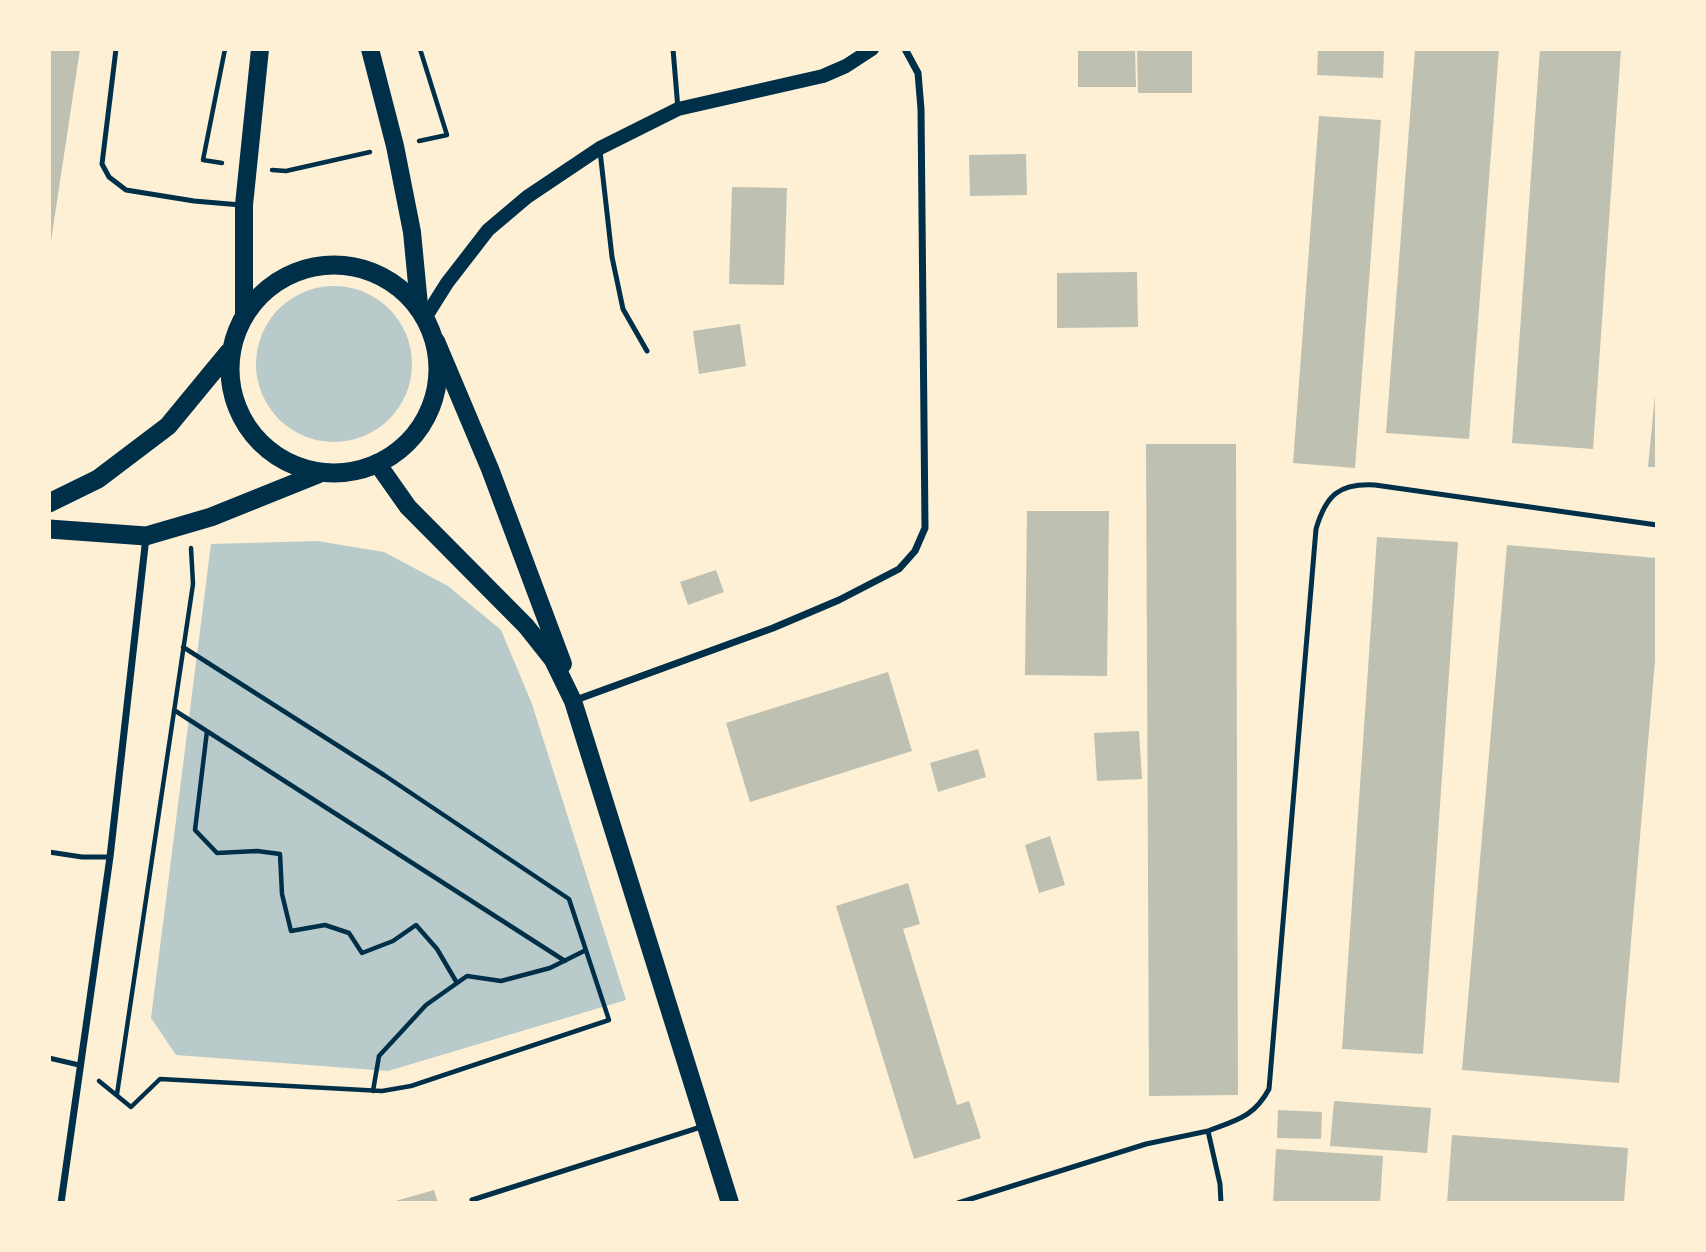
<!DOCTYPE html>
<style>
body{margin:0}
#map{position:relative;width:1706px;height:1252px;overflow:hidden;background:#fdf0d5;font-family:"IBM Plex Sans",sans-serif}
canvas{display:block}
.frame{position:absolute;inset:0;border:51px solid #fdf0d5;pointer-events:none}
</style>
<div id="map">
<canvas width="1706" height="1252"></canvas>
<div class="frame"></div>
</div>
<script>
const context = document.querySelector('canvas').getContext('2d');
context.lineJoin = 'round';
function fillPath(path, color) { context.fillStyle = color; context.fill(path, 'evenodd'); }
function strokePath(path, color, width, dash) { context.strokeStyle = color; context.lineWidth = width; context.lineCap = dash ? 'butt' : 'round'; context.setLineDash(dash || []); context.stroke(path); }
const green = new Path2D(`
 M256 364a78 78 0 1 1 156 0a78 78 0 1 1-156 0Z
 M 317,541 L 384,552 L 448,586 L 501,630 L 532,704 L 626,1000 L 388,1071 L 176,1055 L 151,1018 L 211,544 Z`);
const building = new Path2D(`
 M 49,49 L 80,49 L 51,241 L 49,241 Z
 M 1078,49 L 1135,49 L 1136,87 L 1078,87 Z
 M 1137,49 L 1192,49 L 1192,93 L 1138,93 Z
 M 1318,49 L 1384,49 L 1383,78 L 1317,75 Z
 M 1415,49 L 1499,49 L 1469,439 L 1386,433 Z
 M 1540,49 L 1621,49 L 1593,449 L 1512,443 Z
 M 1319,116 L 1381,120 L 1355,468 L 1293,463 Z
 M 1026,154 L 1027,195 L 970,196 L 969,155 Z
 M 732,187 L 787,188 L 784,285 L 729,284 Z
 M 1137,272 L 1138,327 L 1057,328 L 1057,273 Z
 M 740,324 L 746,366 L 699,374 L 693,331 Z
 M 1655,395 L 1657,396 L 1657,467 L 1648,467 Z
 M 1146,444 L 1236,444 L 1238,1095 L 1149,1096 Z
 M 1027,511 L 1109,511 L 1107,676 L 1025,675 Z
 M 1377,537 L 1458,542 L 1423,1054 L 1342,1049 Z
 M 1507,545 L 1657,558 L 1657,637 L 1619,1083 L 1462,1070 Z
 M 716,570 L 724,592 L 688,605 L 680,582 Z
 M 888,672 L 912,751 L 750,802 L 726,723 Z
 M 1139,731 L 1142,779 L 1097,781 L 1094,733 Z
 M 978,749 L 986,777 L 938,792 L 930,763 Z
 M 1050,836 L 1065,885 L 1039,893 L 1025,845 Z
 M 908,883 L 920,924 L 903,929 L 957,1105 L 969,1101 L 981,1138 L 914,1159 L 836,906 Z
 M 1334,1101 L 1431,1108 L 1427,1153 L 1330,1146 Z
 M 1278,1110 L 1322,1112 L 1321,1139 L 1277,1138 Z
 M 1452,1135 L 1628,1148 L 1624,1203 L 1447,1203 Z
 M 1276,1149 L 1383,1156 L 1380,1203 L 1273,1203 Z
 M 434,1190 L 438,1203 L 392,1203 L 392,1202 Z`);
const path = new Path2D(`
 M 419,141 L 447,135 L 420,49
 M 222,163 L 203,160 L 225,49
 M 272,170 L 286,171 L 370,152
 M 174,710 L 565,961
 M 207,731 L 195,830 L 217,853 L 257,851 L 280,854 L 282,894 L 291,931 L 325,925 L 349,933 L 362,953 L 393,941 L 416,925 L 437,949 L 457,983
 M 99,1081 L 131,1107 L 160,1079 L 382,1091 L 411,1086 L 609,1020 L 569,899 L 384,775 L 183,647
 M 373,1091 L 379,1056 L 426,1005 L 467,976 L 501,981 L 550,968 L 586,950
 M 117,1094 L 193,584 L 191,548`);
const service = new Path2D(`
 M 116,49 L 102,164 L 109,177 L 126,190 L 194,201 L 241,205
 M 673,49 L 678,109
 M 600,151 L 612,257 L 623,309 L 647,351
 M 49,852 L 82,857 L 110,857
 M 49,1058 L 79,1065
 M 1208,1131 C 1237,1120 1254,1117 1269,1089 L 1316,529 C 1326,495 1339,483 1375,485 L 1657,525
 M 472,1200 L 704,1126
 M 958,1203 L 1146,1144 L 1208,1131 L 1220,1184 L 1221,1203`);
const minor = new Path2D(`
 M 573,701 L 773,628 L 839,600 L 899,569 L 915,551 L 925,528 L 921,109 L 918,73 L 905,49
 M 61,1203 L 110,857 L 146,537`);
const secondary = new Path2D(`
 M 425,318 L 447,283 L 488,230 L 527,197 L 600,148 L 678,109 L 823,76 L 846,66 L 872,49`);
const primary = new Path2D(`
 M 370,49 L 395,146 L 412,232 L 419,305
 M 244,313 L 244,205 L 260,49
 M 436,341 L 490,469 L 563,664
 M 377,463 L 408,507 L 526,626 L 553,660 L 573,701 L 730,1203`);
const trunk = new Path2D(`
 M230 369a104 104 0 1 1 208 0a104 104 0 1 1-208 0Z
 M 49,503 L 98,479 L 168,426 L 229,352
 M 49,529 L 146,536 L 211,517 L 318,474`);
fillPath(green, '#b9caca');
fillPath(building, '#bec0b2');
strokePath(path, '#003049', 4.5);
strokePath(service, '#003049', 5);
strokePath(minor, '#003049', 7);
strokePath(secondary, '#003049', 14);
strokePath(primary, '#003049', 18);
strokePath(trunk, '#003049', 19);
</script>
